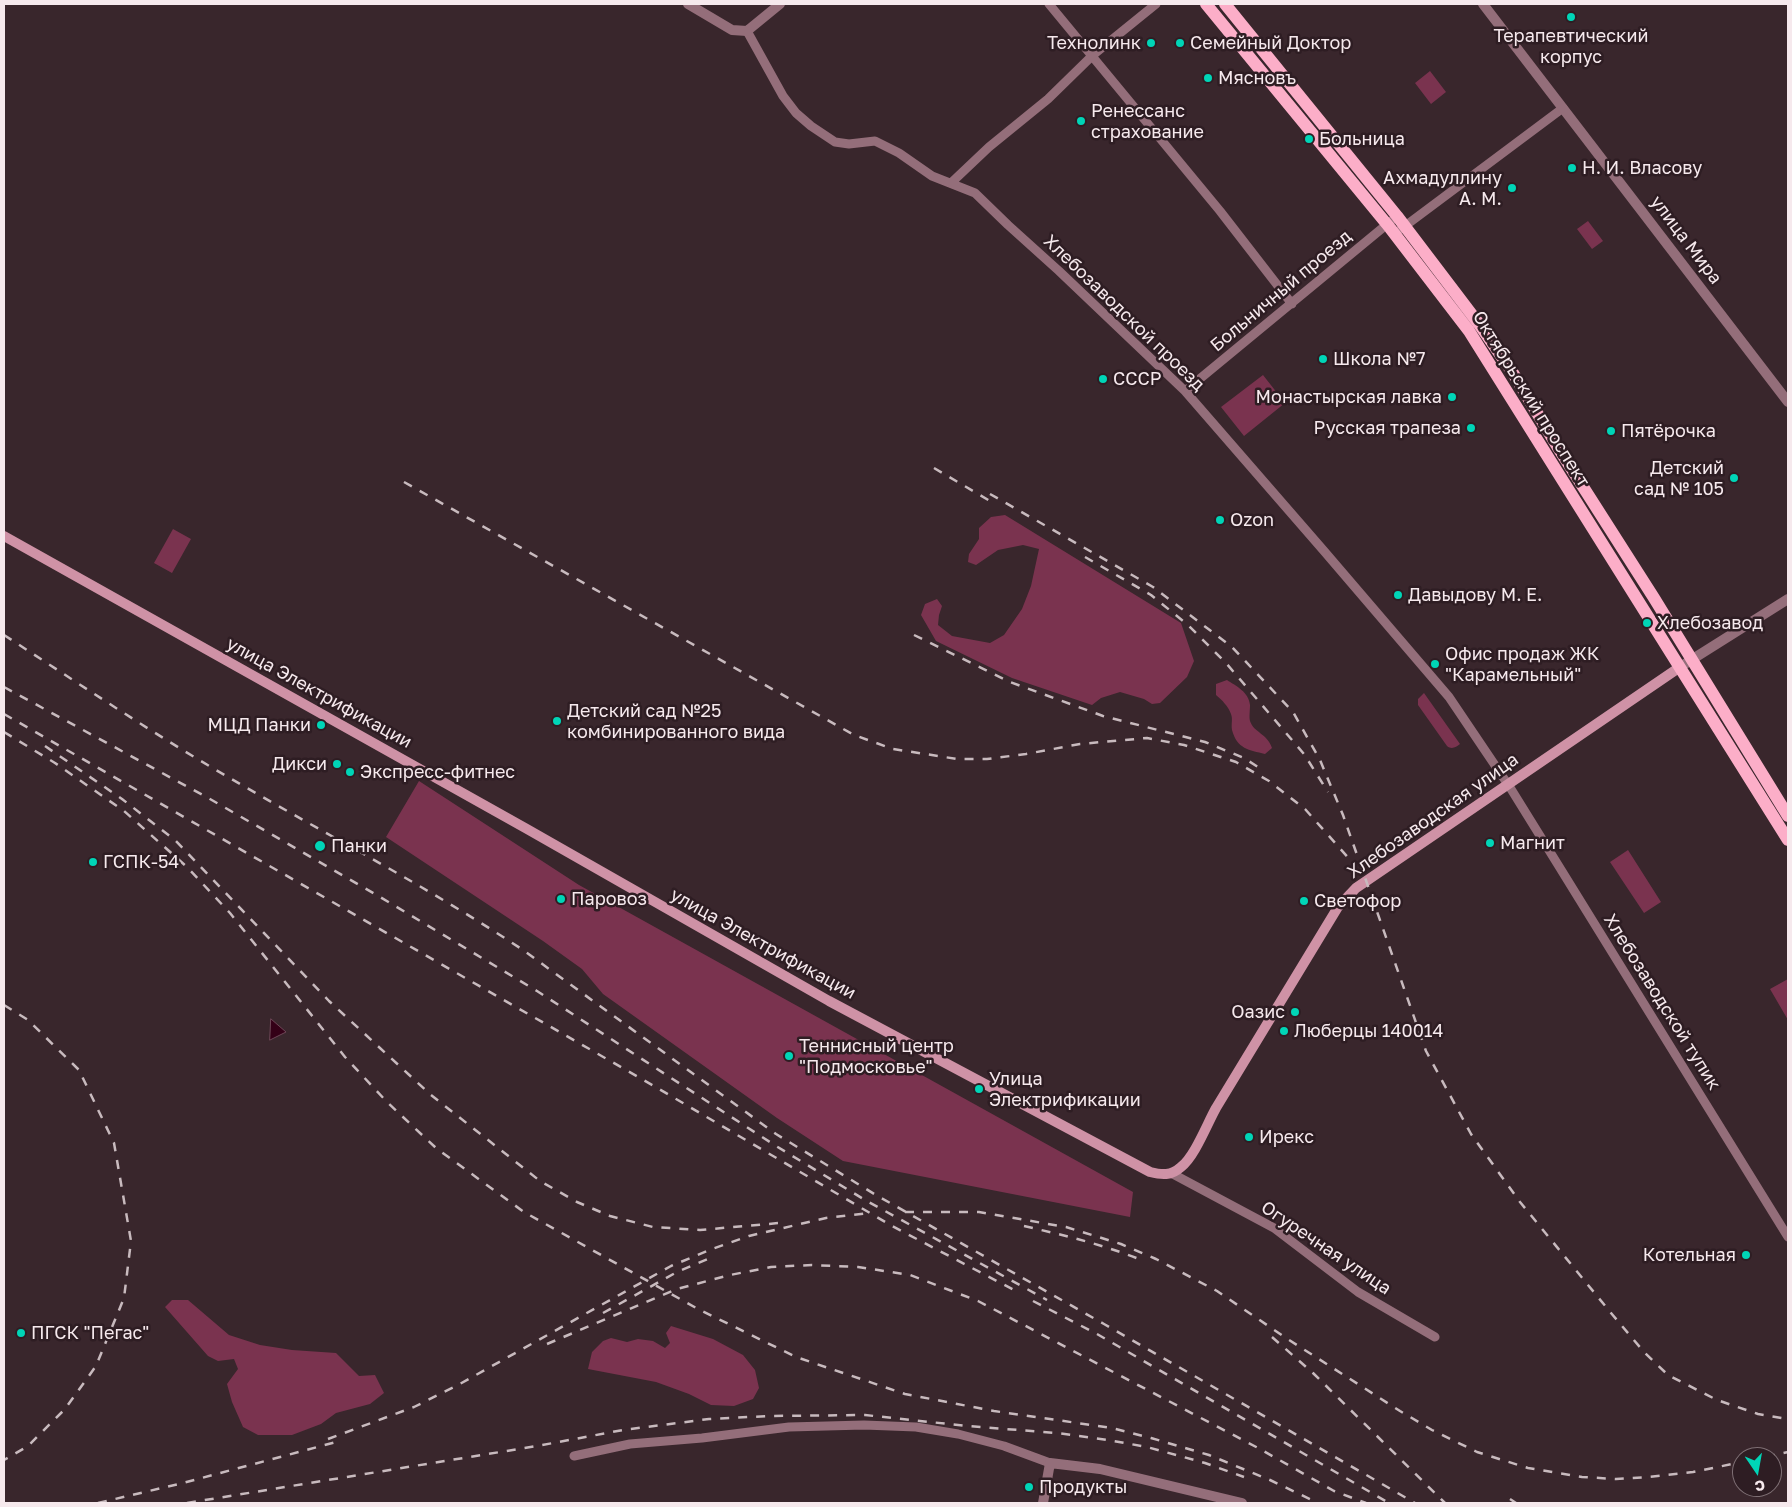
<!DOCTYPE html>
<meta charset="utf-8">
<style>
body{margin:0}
#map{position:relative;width:1792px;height:1507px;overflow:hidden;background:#39262c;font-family:"Golos Text",sans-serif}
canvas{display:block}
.frame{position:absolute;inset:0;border:5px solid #f6e9ed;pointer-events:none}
.north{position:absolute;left:1732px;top:1447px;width:50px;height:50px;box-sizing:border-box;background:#2e1d23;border:1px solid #7e6f74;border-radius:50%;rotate:168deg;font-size:14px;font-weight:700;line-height:20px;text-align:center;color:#f6e9ed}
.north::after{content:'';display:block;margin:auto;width:18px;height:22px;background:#00d5b7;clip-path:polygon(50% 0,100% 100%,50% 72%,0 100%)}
</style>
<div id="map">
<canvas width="1792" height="1507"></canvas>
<div class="frame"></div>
<div class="north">С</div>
</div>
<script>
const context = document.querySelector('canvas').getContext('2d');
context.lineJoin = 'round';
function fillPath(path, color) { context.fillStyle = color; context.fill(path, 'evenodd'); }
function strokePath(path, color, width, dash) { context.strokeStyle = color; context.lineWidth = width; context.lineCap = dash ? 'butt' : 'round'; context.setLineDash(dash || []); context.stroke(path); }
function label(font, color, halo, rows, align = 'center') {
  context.font = font + ' "Golos Text",sans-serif'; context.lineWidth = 5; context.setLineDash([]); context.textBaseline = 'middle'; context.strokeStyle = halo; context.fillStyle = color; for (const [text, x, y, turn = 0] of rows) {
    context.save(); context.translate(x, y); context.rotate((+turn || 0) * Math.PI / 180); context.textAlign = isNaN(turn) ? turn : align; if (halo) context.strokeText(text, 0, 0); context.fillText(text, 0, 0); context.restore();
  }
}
const green = new Path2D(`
 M 1430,71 L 1446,92 L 1431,104 L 1415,83 Z
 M 1588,221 L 1603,241 L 1592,249 L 1577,229 Z
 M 1263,375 L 1285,403 L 1244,436 L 1221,407 Z
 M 1005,515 L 1181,623 L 1194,661 L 1187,677 L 1160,703 L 1152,704 L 1144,699 L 1120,692 L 1101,698 L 1092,705 L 1012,678 L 936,641 L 921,615 L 925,604 L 937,599 L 942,606 L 939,615 L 938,625 L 952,636 L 990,643 L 1004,635 L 1022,609 L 1031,586 L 1039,549 L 1023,545 L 998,550 L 976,565 L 968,562 L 969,554 L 979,539 L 979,528 L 991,517 Z
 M 173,529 L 191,539 L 172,573 L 154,563 Z
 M 1227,680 C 1236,686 1249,692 1250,705 C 1250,710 1249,717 1250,721 C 1254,733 1267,733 1272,748 L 1265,754 C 1249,750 1237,749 1232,730 C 1231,724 1233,719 1231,714 C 1228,706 1222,700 1216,695 L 1216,684 Z
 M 1424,693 L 1460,744 C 1456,747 1452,750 1447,746 L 1418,705 L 1418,699 Z
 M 419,781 L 579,885 L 1133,1192 L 1130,1217 L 843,1161 L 777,1118 L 603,994 L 582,969 L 543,941 L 386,837 Z
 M 1628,850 L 1661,902 L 1644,913 L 1610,862 Z
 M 1788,979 L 1788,1020 L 1770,989 Z
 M 172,1300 L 188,1300 L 229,1335 L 260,1345 L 292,1350 L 336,1353 L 359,1376 L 375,1375 L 384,1393 L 370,1404 L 336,1413 L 321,1424 L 292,1435 L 258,1435 L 243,1427 L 232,1402 L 227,1384 L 238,1369 L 234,1359 L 218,1361 L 208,1356 L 165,1307 Z
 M 671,1326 L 713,1339 L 743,1355 L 755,1370 L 759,1388 L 753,1399 L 734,1406 L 711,1405 L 689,1394 L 656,1382 L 588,1369 L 592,1352 L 603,1341 L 611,1338 L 627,1342 L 638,1339 L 653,1341 L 665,1348 L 670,1343 L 666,1333 Z`);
const water = new Path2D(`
 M 271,1019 L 286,1032 L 270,1040 Z`);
const minor = new Path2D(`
 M 1049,4 L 1220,211 L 1292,304
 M 747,31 L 783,96 L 796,113 L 811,126 L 835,142 L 849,144 L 875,141 L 899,153 L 932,176 L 975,193 L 1008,225 L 1059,271 L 1185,391 L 1324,551 L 1449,697 L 1511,789 L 1560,868 L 1788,1237
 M 951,183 L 989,147 L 1048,99 L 1093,55 L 1156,4
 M 1401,229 L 1563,108
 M 1185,391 L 1391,221
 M 1171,1173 L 1274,1228 L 1358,1292 L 1435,1337
 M 574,1456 L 630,1444 L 702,1438 L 789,1427 L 864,1425 L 916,1427 L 958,1434 L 1004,1446 L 1050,1463`);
const tertiary = new Path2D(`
 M 688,4 L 732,30 L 747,31 L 780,4
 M 1483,4 L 1788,402
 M 1680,667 L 1788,599
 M 1043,1503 L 1050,1463 L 1100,1469 L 1242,1503`);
const secondary = new Path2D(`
 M 4,536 L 527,829 L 829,1001 L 1150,1172 C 1162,1175 1171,1176 1181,1167 C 1195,1156 1207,1124 1216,1108 C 1256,1041 1297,974 1338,907 L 1356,888 L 1680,667`);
const primary = new Path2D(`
 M 1206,4 L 1390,228 L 1469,331 L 1788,840
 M 1225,4 L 1397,216 L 1479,324 L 1513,373 L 1557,446 L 1654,598 L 1788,816`);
const rail = new Path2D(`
 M 934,468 L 995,504
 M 404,482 L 854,735 L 893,749 L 957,759 L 987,759 L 1026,754 L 1080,744 L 1147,738 L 1184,745 L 1236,762 L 1269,781 L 1305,809 L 1352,862
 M 990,494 L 1153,587 L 1232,647 L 1293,712 L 1320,760 L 1343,815 L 1426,1051 L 1471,1134 L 1520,1202 L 1611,1313 L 1644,1352 L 1668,1375 L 1717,1400 L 1758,1414 L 1788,1419
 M 1085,557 L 1151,595 L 1188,625 L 1226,663 L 1304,754 L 1328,792
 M 4,635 C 78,683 152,733 228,777 C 327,835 428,887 523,950 L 776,1134 L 876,1195 L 1104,1324 L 1415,1503
 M 914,635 L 1010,682 L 1103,716 L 1205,742 L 1244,758 L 1261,769
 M 4,687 L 210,799 L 375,894 L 537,991 L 776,1146 L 865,1200 L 1047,1300
 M 4,714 L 654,1086 L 892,1226 L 1014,1290
 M 4,732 L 55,763 L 124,811 L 187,867 L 230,913 L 345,1057 L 387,1102 L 436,1148 L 524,1212 L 698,1309 L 796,1357 L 905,1394 L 994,1411 L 1112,1428 L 1151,1438 L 1209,1455 L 1270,1480 L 1318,1503
 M 45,746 L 122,799 L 175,840 L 329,1001 L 431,1095 L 540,1181 L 577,1202 L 610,1216 L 653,1227 L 700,1230 L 779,1223
 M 4,1005 L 28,1020 L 79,1070 L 114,1143 L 131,1241 L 124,1298 L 96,1366 L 65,1409 L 28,1446 L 4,1460
 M 905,1212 L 979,1212 L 1066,1227 L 1121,1244 L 1156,1259 L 1217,1291 L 1286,1338 L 1400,1411 L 1432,1430 L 1477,1452 L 1528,1468 L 1582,1477 L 1616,1479 L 1648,1477 L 1693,1472 L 1742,1462
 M 1024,1226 C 1063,1235 1101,1244 1139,1259
 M 1033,1301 L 1097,1334 L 1389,1503
 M 603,1313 L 677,1272 L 715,1256
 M 1272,1337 L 1313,1373 L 1445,1503
 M 547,1344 L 677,1289 L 730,1275 L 771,1267 L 812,1265 L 858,1267 L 910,1275 L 978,1301 L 1260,1449 L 1334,1491 L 1366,1503
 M 328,1439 L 414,1407 L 458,1385 L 671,1266 L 712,1249 L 749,1236 L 826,1218 L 870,1213
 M 1766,1457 L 1788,1452
 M 1510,1499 L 1516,1503
 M 98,1503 L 183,1483 L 336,1442
 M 187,1503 L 537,1446 L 623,1430 L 709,1419 L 770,1416 L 865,1415 L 967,1426 L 1057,1433 L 1108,1440 L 1147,1447 L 1205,1463 L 1244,1477`);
const markers = [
 [1571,17,5,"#00d5b7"],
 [1151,43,5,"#00d5b7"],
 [1180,43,5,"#00d5b7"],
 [1208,78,5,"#00d5b7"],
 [1081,121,5,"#00d5b7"],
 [1309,139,5,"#00d5b7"],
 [1572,168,5,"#00d5b7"],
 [1512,188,5,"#00d5b7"],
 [1323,359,5,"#00d5b7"],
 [1103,379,5,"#00d5b7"],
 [1452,397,5,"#00d5b7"],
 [1471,428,5,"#00d5b7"],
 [1611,431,5,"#00d5b7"],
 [1734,478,5,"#00d5b7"],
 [1220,520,5,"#00d5b7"],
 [1398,595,5,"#00d5b7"],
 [1647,623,5,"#00d5b7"],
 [1435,664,5,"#00d5b7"],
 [557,721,5,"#00d5b7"],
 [321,725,5,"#00d5b7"],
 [337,764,5,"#00d5b7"],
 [350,772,5,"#00d5b7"],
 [1490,843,5,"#00d5b7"],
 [320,846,6,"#00d5b7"],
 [93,862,5,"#00d5b7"],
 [561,899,5,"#00d5b7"],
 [1304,901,5,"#00d5b7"],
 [1295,1012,5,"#00d5b7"],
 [1284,1031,5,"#00d5b7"],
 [789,1056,5,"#00d5b7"],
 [979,1089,5,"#00d5b7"],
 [1249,1137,5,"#00d5b7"],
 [1746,1255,5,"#00d5b7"],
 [21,1333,5,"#00d5b7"],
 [1029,1487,5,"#00d5b7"]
];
const poiNames = [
 ["Терапевтический",1571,36,"center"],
 ["корпус",1571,57,"center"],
 ["Технолинк",1141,43,"right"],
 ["Семейный Доктор",1190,43],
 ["Мясновъ",1218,78],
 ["Ренессанс",1091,111],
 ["страхование",1091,132],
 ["Больница",1319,139],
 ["Н. И. Власову",1582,168],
 ["Ахмадуллину",1502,178,"right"],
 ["А. М.",1502,199,"right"],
 ["Школа №7",1333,359],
 ["СССР",1113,379],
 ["Монастырская лавка",1442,397,"right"],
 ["Русская трапеза",1461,428,"right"],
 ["Пятёрочка",1621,431],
 ["Детский",1724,468,"right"],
 ["сад № 105",1724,489,"right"],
 ["Ozon",1230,520],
 ["Давыдову М. Е.",1408,595],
 ["Хлебозавод",1657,623],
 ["Офис продаж ЖК",1445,654],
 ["\"Карамельный\"",1445,675],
 ["Детский сад №25",567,711],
 ["комбинированного вида",567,732],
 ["МЦД Панки",311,725,"right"],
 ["Дикси",327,764,"right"],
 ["Экспресс-фитнес",360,772],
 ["Магнит",1500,843],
 ["Панки",331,846],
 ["ГСПК-54",103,862],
 ["Паровоз",571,899],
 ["Светофор",1314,901],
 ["Оазис",1285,1012,"right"],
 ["Люберцы 140014",1294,1031],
 ["Теннисный центр",799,1046],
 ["\"Подмосковье\"",799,1067],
 ["Улица",989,1079],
 ["Электрификации",989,1100],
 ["Ирекс",1259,1137],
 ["Котельная",1736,1255,"right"],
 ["ПГСК \"Пегас\"",31,1333],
 ["Продукты",1039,1487]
];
const streetNames = [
 ["улица Мира",1686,240,53],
 ["Больничный проезд",1281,291,-40],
 ["Хлебозаводской проезд",1124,313,44],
 ["Октябрьский проспект",1531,399,58],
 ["улица Электрификации",319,693,29],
 ["Хлебозаводская улица",1433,816,-35],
 ["улица Электрификации",763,944,29],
 ["Хлебозаводской тупик",1662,1002,58],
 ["Огуречная улица",1326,1248,34]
];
fillPath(green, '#7a334f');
fillPath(water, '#340017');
strokePath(water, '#6e4657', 1);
strokePath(minor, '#946e7a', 9);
strokePath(tertiary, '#946e7a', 10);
strokePath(secondary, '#cf92a6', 10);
strokePath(primary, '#fcaec8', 12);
strokePath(rail, '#c8babe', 2.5, [9, 9]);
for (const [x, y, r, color] of markers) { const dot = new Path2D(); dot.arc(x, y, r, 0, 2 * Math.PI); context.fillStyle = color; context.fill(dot); strokePath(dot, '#2e1d23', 2); }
label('18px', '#f6e9ed', '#2e1d23', poiNames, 'left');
label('18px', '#f6e9ed', '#2e1d23', streetNames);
</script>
